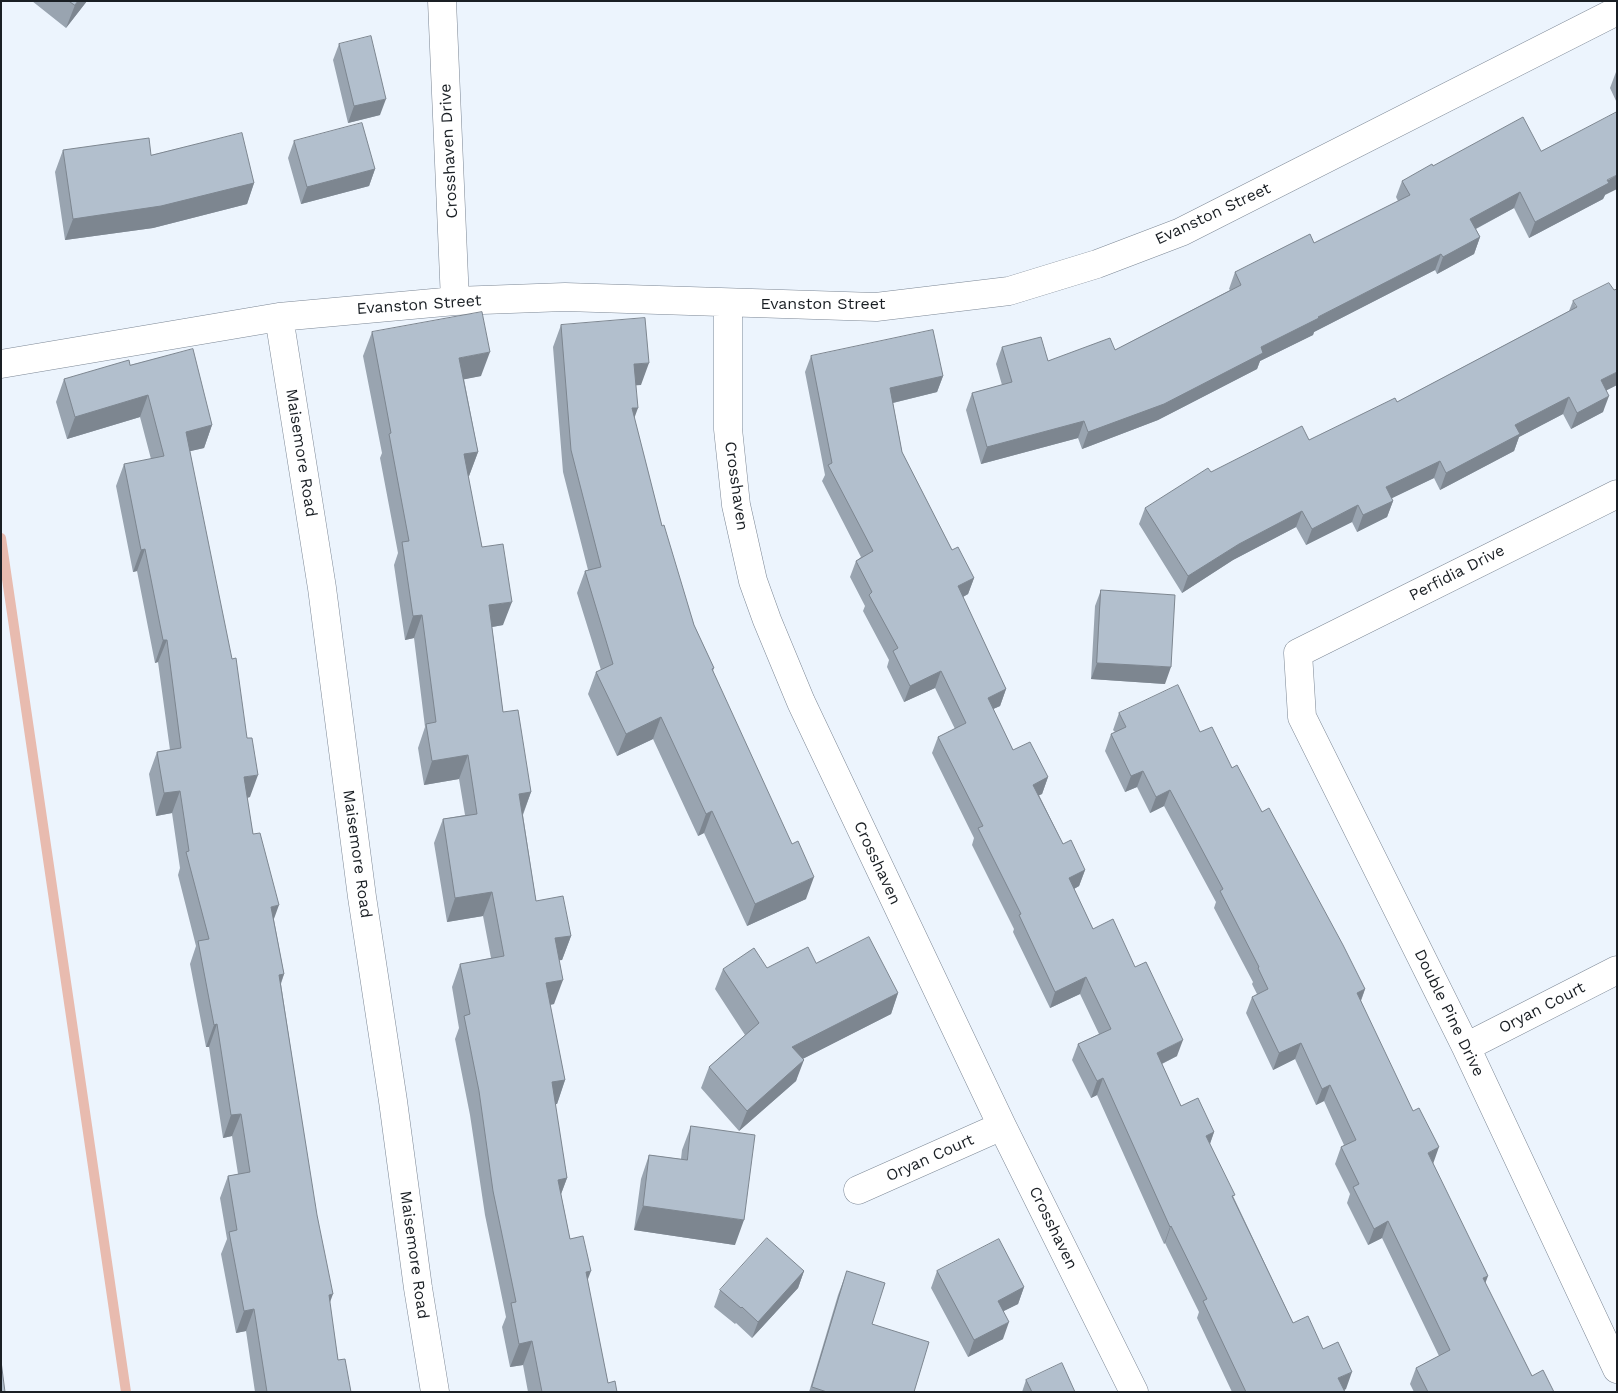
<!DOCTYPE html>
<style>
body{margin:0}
#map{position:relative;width:1618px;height:1393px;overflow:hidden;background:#ecf4fd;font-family:"Work Sans",sans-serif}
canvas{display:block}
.frame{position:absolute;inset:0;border:2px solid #1a1f24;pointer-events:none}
</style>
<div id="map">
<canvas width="1618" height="1393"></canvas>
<div class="frame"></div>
</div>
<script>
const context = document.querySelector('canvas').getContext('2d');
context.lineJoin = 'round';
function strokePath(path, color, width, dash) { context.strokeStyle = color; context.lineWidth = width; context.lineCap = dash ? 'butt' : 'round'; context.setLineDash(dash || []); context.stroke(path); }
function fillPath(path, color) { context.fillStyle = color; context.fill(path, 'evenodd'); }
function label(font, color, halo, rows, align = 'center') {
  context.font = font + ' "Work Sans",sans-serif'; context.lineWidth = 4; context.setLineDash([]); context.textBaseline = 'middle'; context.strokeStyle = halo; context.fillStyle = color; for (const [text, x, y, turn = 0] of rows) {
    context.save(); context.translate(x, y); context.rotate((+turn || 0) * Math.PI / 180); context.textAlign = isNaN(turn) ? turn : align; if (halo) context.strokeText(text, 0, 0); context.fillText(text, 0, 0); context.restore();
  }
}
const stream = new Path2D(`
 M 1,538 L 126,1392`);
const minor = new Path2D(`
 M 442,1 L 455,301
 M 728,303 L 728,429 L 736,505 L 753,581 L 767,620 L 801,702 L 1002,1126 L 1134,1392
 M 279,317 L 322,588 L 362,897 L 393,1101 L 418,1288 L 435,1392
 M 1,364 L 279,317 L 455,301 L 565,297 L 876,307 L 1009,291 L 1097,264 L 1181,232 L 1617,11
 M 1617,494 L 1298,653 L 1302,717 L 1466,1047 L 1617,1369
 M 1466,1047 L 1617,970
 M 858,1190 L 1002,1126`);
const wall = new Path2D(`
 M 32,1 L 87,1 L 66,28 Z
 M 339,44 L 380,115 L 348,123 L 333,60 Z
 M 1617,71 L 1617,103 L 1610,88 L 1616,72 Z
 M 294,141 L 375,169 L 369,186 L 301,204 L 288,158 Z
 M 63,150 L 151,155 L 254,183 L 247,204 L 153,228 L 65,240 L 55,172 Z
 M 1541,151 L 1605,195 L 1603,199 L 1529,238 L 1514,208 L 1476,229 L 1480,237 L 1474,254 L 1437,274 L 1435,270 L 1314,332 L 1313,335 L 1260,361 L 1257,369 L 1158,420 L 1082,449 L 1078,438 L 981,464 L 966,410 L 972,393 L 1002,385 L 996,364 L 1002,347 L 1048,361 L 1115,350 L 1230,290 L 1229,289 L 1235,272 L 1314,243 L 1398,201 L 1396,197 L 1402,181 L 1433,166 Z
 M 1573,301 L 1617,385 L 1607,390 L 1603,412 L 1571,429 L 1563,414 L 1519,437 L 1514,451 L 1440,490 L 1434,478 L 1391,498 L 1393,501 L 1387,517 L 1357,532 L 1352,522 L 1306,545 L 1296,527 L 1233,560 L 1182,593 L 1139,524 L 1145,508 L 1211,472 L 1309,440 L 1397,402 L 1569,311 Z
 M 561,325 L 641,385 L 636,385 L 634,418 L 662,526 L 694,625 L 714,668 L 713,671 L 806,899 L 747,926 L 704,833 L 698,836 L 653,739 L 617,756 L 588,694 L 596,672 L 601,670 L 577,593 L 585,571 L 588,570 L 563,472 L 553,347 Z
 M 372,332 L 481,376 L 464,379 L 478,452 L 469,476 L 468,476 L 482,547 L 503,625 L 492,627 L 503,712 L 531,792 L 523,815 L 536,901 L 571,936 L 562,960 L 559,960 L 554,1004 L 550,1005 L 565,1080 L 557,1104 L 555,1104 L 567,1178 L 561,1194 L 570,1239 L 587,1280 L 608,1383 L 617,1392 L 528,1392 L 523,1365 L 510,1367 L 502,1327 L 506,1317 L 485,1215 L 470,1115 L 455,1039 L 459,1028 L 452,987 L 460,964 L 491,958 L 483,916 L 447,922 L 434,843 L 443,819 L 465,815 L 459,779 L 424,785 L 418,748 L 425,727 L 414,638 L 405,640 L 394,565 L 398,553 L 380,458 L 382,453 L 363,356 Z
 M 811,356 L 943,376 L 937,392 L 893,403 L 902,452 L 952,550 L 974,578 L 968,594 L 963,597 L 1006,689 L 1000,706 L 993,709 L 1013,750 L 1048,777 L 1042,794 L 1039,795 L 1063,844 L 1085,870 L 1079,886 L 1074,889 L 1093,929 L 1177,1056 L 1162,1064 L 1181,1106 L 1214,1132 L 1210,1144 L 1234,1198 L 1293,1323 L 1323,1349 L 1346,1389 L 1344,1390 L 1345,1392 L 1232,1392 L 1197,1318 L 1199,1312 L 1165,1243 L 1164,1244 L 1097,1095 L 1091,1098 L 1072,1060 L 1078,1044 L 1099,1034 L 1080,994 L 1050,1008 L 1013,932 L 1014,929 L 972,845 L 974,838 L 932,753 L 938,737 L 955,729 L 935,688 L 904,702 L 887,667 L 889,660 L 863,611 L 865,606 L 850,577 L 856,561 L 861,557 L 822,481 L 825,475 L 805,372 Z
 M 130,365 L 212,425 L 204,448 L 190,451 L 250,797 L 247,798 L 253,834 L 274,920 L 284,974 L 281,984 L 338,1360 L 351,1392 L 255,1392 L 246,1331 L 236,1333 L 221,1254 L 227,1239 L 220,1198 L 228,1176 L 238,1174 L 232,1136 L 223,1138 L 209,1047 L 206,1047 L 190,964 L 196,946 L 178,875 L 180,868 L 172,813 L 156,816 L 149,774 L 157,752 L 170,750 L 158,662 L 155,663 L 137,571 L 133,572 L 116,486 L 124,464 L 151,459 L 140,417 L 67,439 L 56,402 L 64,379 Z
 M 1101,590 L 1165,684 L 1091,679 L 1095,606 Z
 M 1119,713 L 1200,732 L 1232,768 L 1262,812 L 1365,989 L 1361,1001 L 1433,1163 L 1485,1283 L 1532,1376 L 1554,1392 L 1414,1392 L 1410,1384 L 1416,1368 L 1439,1356 L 1382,1238 L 1368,1245 L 1347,1203 L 1350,1194 L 1335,1164 L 1341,1147 L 1344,1145 L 1324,1101 L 1316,1105 L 1295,1059 L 1273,1070 L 1246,1013 L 1252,997 L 1257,994 L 1252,984 L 1253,982 L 1214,908 L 1216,902 L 1164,806 L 1150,813 L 1137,787 L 1125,792 L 1105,751 L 1111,734 L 1115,732 L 1113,730 Z
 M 816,963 L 898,993 L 891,1014 L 802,1059 L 796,1081 L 739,1131 L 701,1088 L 709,1067 L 745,1035 L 715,989 L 723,969 L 767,968 Z
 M 691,1126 L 735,1245 L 634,1230 L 641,1179 L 649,1155 L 681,1159 L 682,1150 Z
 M 804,1271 L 798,1288 L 752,1338 L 736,1323 L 735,1324 L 714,1307 L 720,1290 Z
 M 847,1271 L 872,1324 L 914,1392 L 809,1392 L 838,1295 Z
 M 937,1271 L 1024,1287 L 1018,1304 L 1003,1311 L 1003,1339 L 968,1357 L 931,1288 Z
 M 1026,1380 L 1075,1392 L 1022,1392 Z`);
const shadedWall = new Path2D(`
 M 78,1 L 87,1 L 66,28 L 75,5 Z
 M 386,99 L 380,115 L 348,123 L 354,106 Z
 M 375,169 L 369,186 L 301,204 L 307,187 Z
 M 1617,175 L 1617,189 L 1605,195 L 1603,199 L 1529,238 L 1535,222 Z
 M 254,183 L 247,204 L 153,228 L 65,240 L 73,219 Z
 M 1520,192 L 1514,208 L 1464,235 L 1470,219 Z
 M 1480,237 L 1474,254 L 1437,274 L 1443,257 Z
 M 1441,254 L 1435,270 L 1314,332 L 1313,335 L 1260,361 L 1257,369 L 1158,420 L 1082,449 L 1088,432 L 1261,347 L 1318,317 Z
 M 490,352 L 481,376 L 451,382 L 459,358 Z
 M 649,363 L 641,385 L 626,386 L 634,364 Z
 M 1617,372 L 1617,385 L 1595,396 L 1601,380 Z
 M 943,376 L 937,392 L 884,405 L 890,388 Z
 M 148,395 L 140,417 L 67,439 L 75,417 Z
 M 1609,396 L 1603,412 L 1571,429 L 1577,413 Z
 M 1569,397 L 1563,414 L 1519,437 L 1514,451 L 1440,490 L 1446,473 L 1515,425 Z
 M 632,408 L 638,408 L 630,430 Z
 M 1084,421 L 1078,438 L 981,464 L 987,447 Z
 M 212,425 L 204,448 L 178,454 L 186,432 Z
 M 478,452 L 469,476 L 455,478 L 464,454 Z
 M 1440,461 L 1434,478 L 1380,504 L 1386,487 Z
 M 1393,501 L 1387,517 L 1357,532 L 1363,515 Z
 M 1358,505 L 1352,522 L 1306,545 L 1312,529 Z
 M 1302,511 L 1296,527 L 1233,560 L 1182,593 L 1188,576 L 1239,544 Z
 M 145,549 L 137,571 L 133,572 L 141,550 Z
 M 974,578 L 968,594 L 952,603 L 958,586 Z
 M 512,602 L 503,625 L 481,629 L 489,605 Z
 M 422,615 L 414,638 L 405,640 L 413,616 Z
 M 163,640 L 167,640 L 158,662 L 155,663 Z
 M 1097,663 L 1171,667 L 1165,684 L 1091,679 Z
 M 941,671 L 935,688 L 904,702 L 910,686 Z
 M 1006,689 L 1000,706 L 982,714 L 988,698 Z
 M 661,717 L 653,739 L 617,756 L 626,734 Z
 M 468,755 L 459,779 L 424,785 L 432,761 Z
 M 1143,771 L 1137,787 L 1125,792 L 1131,776 Z
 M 258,775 L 250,797 L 236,800 L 244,777 Z
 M 1048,777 L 1042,794 L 1027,801 L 1033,785 Z
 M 1170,790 L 1164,806 L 1150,813 L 1156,797 Z
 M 180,791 L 172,813 L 156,816 L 164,793 Z
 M 531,792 L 522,816 L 519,794 Z
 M 712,811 L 704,833 L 698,836 L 706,814 Z
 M 1085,870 L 1079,886 L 1063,895 L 1069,878 Z
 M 814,877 L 806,899 L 747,926 L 755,904 Z
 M 492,892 L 483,916 L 447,922 L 455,898 Z
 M 279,905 L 271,927 L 271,907 Z
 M 571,936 L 562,960 L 546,962 L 555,938 Z
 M 284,974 L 276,996 L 279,975 Z
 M 1086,977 L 1080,994 L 1050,1008 L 1055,992 Z
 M 563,980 L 554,1004 L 537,1007 L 546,983 Z
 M 1365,989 L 1359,1005 L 1357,993 Z
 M 898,993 L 891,1014 L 785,1068 L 792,1047 Z
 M 217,1024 L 209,1047 L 206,1047 L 214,1025 Z
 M 1183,1040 L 1177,1056 L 1151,1069 L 1157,1053 Z
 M 1301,1043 L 1295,1059 L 1273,1070 L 1279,1053 Z
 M 804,1060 L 796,1081 L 739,1131 L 747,1111 Z
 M 1103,1078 L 1097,1095 L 1091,1098 L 1097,1081 Z
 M 565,1080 L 557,1104 L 544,1106 L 552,1082 Z
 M 1330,1085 L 1324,1101 L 1316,1105 L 1322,1089 Z
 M 241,1114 L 232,1136 L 223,1138 L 231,1115 Z
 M 1214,1132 L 1208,1149 L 1206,1136 Z
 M 1439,1147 L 1433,1164 L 1428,1153 Z
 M 567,1178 L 558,1202 L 558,1180 Z
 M 643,1206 L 744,1220 L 735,1245 L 634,1230 Z
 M 1388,1221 L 1382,1238 L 1368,1245 L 1374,1229 Z
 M 1171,1226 L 1165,1243 L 1164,1244 L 1170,1227 Z
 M 591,1271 L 582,1295 L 586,1272 Z
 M 804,1271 L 798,1288 L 752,1338 L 758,1322 Z
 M 1488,1276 L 1482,1292 L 1483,1278 Z
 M 1024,1287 L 1018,1304 L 992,1317 L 998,1301 Z
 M 333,1294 L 325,1316 L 329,1295 Z
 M 254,1309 L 246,1331 L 236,1333 L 244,1311 Z
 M 1009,1322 L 1003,1339 L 968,1357 L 974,1340 Z
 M 532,1341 L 523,1365 L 510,1367 L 519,1344 Z
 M 1352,1372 L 1346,1389 L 1339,1392 L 1338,1378 Z`);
const building = new Path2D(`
 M 69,1 L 78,1 L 75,5 Z
 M 371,36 L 386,99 L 354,106 L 339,44 Z
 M 1617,112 L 1617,175 L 1607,180 L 1609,183 L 1535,222 L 1520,192 L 1470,219 L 1480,237 L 1443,257 L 1441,254 L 1318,317 L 1319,318 L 1261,347 L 1263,353 L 1164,404 L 1088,432 L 1084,421 L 987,447 L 972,393 L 1012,382 L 1002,347 L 1041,337 L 1048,361 L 1110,338 L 1115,350 L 1241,285 L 1235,272 L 1310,234 L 1314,243 L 1410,195 L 1402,181 L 1432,164 L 1433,166 L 1523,117 L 1541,151 Z
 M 362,123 L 375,169 L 307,187 L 294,141 Z
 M 242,133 L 254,183 L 161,206 L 73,219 L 63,150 L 149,138 L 151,155 Z
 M 1609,283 L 1614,290 L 1617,289 L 1617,372 L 1601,380 L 1609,396 L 1577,413 L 1569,397 L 1515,425 L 1520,434 L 1446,473 L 1440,461 L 1386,487 L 1393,501 L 1363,515 L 1358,505 L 1312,529 L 1302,511 L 1239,544 L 1188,576 L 1145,508 L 1208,468 L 1211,472 L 1302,426 L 1309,440 L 1395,398 L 1397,402 L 1577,307 L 1573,301 Z
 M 482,312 L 490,352 L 459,358 L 478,452 L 464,454 L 482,547 L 503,544 L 512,602 L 489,605 L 503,712 L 518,710 L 531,792 L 519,794 L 536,901 L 563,896 L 571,936 L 555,938 L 563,980 L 546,983 L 565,1080 L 552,1082 L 567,1178 L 558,1180 L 570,1239 L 583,1236 L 591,1271 L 586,1272 L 608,1383 L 615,1381 L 617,1392 L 542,1392 L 532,1341 L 519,1344 L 511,1303 L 516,1302 L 493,1191 L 479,1091 L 464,1016 L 470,1014 L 460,964 L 504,956 L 492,892 L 455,898 L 443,819 L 477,814 L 468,755 L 432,761 L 426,724 L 436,722 L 422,615 L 413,616 L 402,542 L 409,541 L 389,434 L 391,433 L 372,332 Z
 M 645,318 L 649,363 L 634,364 L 638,408 L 632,408 L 662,526 L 664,525 L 694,625 L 714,668 L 712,669 L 792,844 L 798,841 L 814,877 L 755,904 L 712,811 L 706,814 L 661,717 L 626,734 L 596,672 L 613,664 L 585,571 L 601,567 L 571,450 L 561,325 Z
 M 933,330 L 943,376 L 890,388 L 902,452 L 952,550 L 958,547 L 974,578 L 958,586 L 1006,689 L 988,698 L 1013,750 L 1030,742 L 1048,777 L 1033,785 L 1063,844 L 1071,840 L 1085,870 L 1069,878 L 1093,929 L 1113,919 L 1135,967 L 1146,962 L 1183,1040 L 1157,1053 L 1181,1106 L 1198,1098 L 1214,1132 L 1206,1136 L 1235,1195 L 1232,1196 L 1293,1323 L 1308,1316 L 1323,1349 L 1338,1342 L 1352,1372 L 1338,1378 L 1345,1392 L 1246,1392 L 1203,1301 L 1207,1299 L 1171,1226 L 1170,1227 L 1103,1078 L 1097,1081 L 1078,1044 L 1111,1029 L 1086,977 L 1055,992 L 1019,915 L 1021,914 L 978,828 L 983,826 L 938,737 L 966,723 L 941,671 L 910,686 L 893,651 L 898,648 L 869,595 L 872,592 L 856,561 L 873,551 L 828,465 L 832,463 L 811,356 Z
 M 193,349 L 212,425 L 186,432 L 232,659 L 236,658 L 247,738 L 252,738 L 258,775 L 244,777 L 253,834 L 260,833 L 279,905 L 271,907 L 284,974 L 279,975 L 317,1215 L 333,1294 L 329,1295 L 338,1360 L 345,1359 L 351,1392 L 267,1392 L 254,1309 L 244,1311 L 229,1232 L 237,1230 L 228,1176 L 250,1172 L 241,1114 L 231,1115 L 217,1024 L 214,1025 L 198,941 L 209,939 L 186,852 L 189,851 L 180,791 L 164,793 L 157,752 L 181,748 L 167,640 L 163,640 L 145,549 L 141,550 L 124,464 L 164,456 L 148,395 L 75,417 L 64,379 L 129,360 L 130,365 Z
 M 1101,590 L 1175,595 L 1171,667 L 1097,663 Z
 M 1178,685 L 1200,732 L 1212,727 L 1232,768 L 1237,765 L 1262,812 L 1269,808 L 1343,945 L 1365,989 L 1357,993 L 1413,1111 L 1419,1108 L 1439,1147 L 1428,1153 L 1488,1276 L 1483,1278 L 1532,1376 L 1543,1370 L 1554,1392 L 1428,1392 L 1416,1368 L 1450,1350 L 1388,1221 L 1374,1229 L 1353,1187 L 1359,1184 L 1341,1147 L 1356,1140 L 1330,1085 L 1322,1089 L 1301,1043 L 1279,1053 L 1252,997 L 1268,989 L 1258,968 L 1259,967 L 1220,891 L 1223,889 L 1170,790 L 1156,797 L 1143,771 L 1131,776 L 1111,734 L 1126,727 L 1119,713 Z
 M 869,937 L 898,993 L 792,1047 L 804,1060 L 747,1111 L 709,1067 L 759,1023 L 723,969 L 754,948 L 767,968 L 808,947 L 816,963 Z
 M 691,1126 L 755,1135 L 744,1220 L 643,1206 L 649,1155 L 687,1160 Z
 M 767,1238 L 804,1271 L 758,1322 L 742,1307 L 741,1308 L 720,1290 Z
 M 999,1239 L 1024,1287 L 998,1301 L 1009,1322 L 974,1340 L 937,1271 Z
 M 847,1271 L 885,1283 L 872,1324 L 929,1342 L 914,1392 L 827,1392 L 812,1387 Z
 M 1,1361 L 5,1392 L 1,1392 Z
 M 1062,1363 L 1075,1392 L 1032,1392 L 1026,1380 Z`);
const streetNames = [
 ["Crosshaven Drive",449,151,-93],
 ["Evanston Street",1213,214,-25],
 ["Evanston Street",823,304],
 ["Evanston Street",419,305,-4],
 ["Maisemore Road",301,453,81],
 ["Crosshaven",736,486,82],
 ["Perfidia Drive",1457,573,-27],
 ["Maisemore Road",357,854,82],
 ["Crosshaven",877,863,65],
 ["Oryan Court",1542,1008,-27],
 ["Double Pine Drive",1449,1013,64],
 ["Oryan Court",930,1158,-24],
 ["Crosshaven",1053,1228,64],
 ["Maisemore Road",414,1255,82]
];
strokePath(stream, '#e8bbaf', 10);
strokePath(minor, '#7c8795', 29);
strokePath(minor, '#fff', 28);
fillPath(wall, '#99a4b0');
fillPath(shadedWall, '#7d8690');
fillPath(building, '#b2bfcd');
strokePath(building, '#7d8690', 1);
label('16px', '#1a1f24', '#fff', streetNames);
</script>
